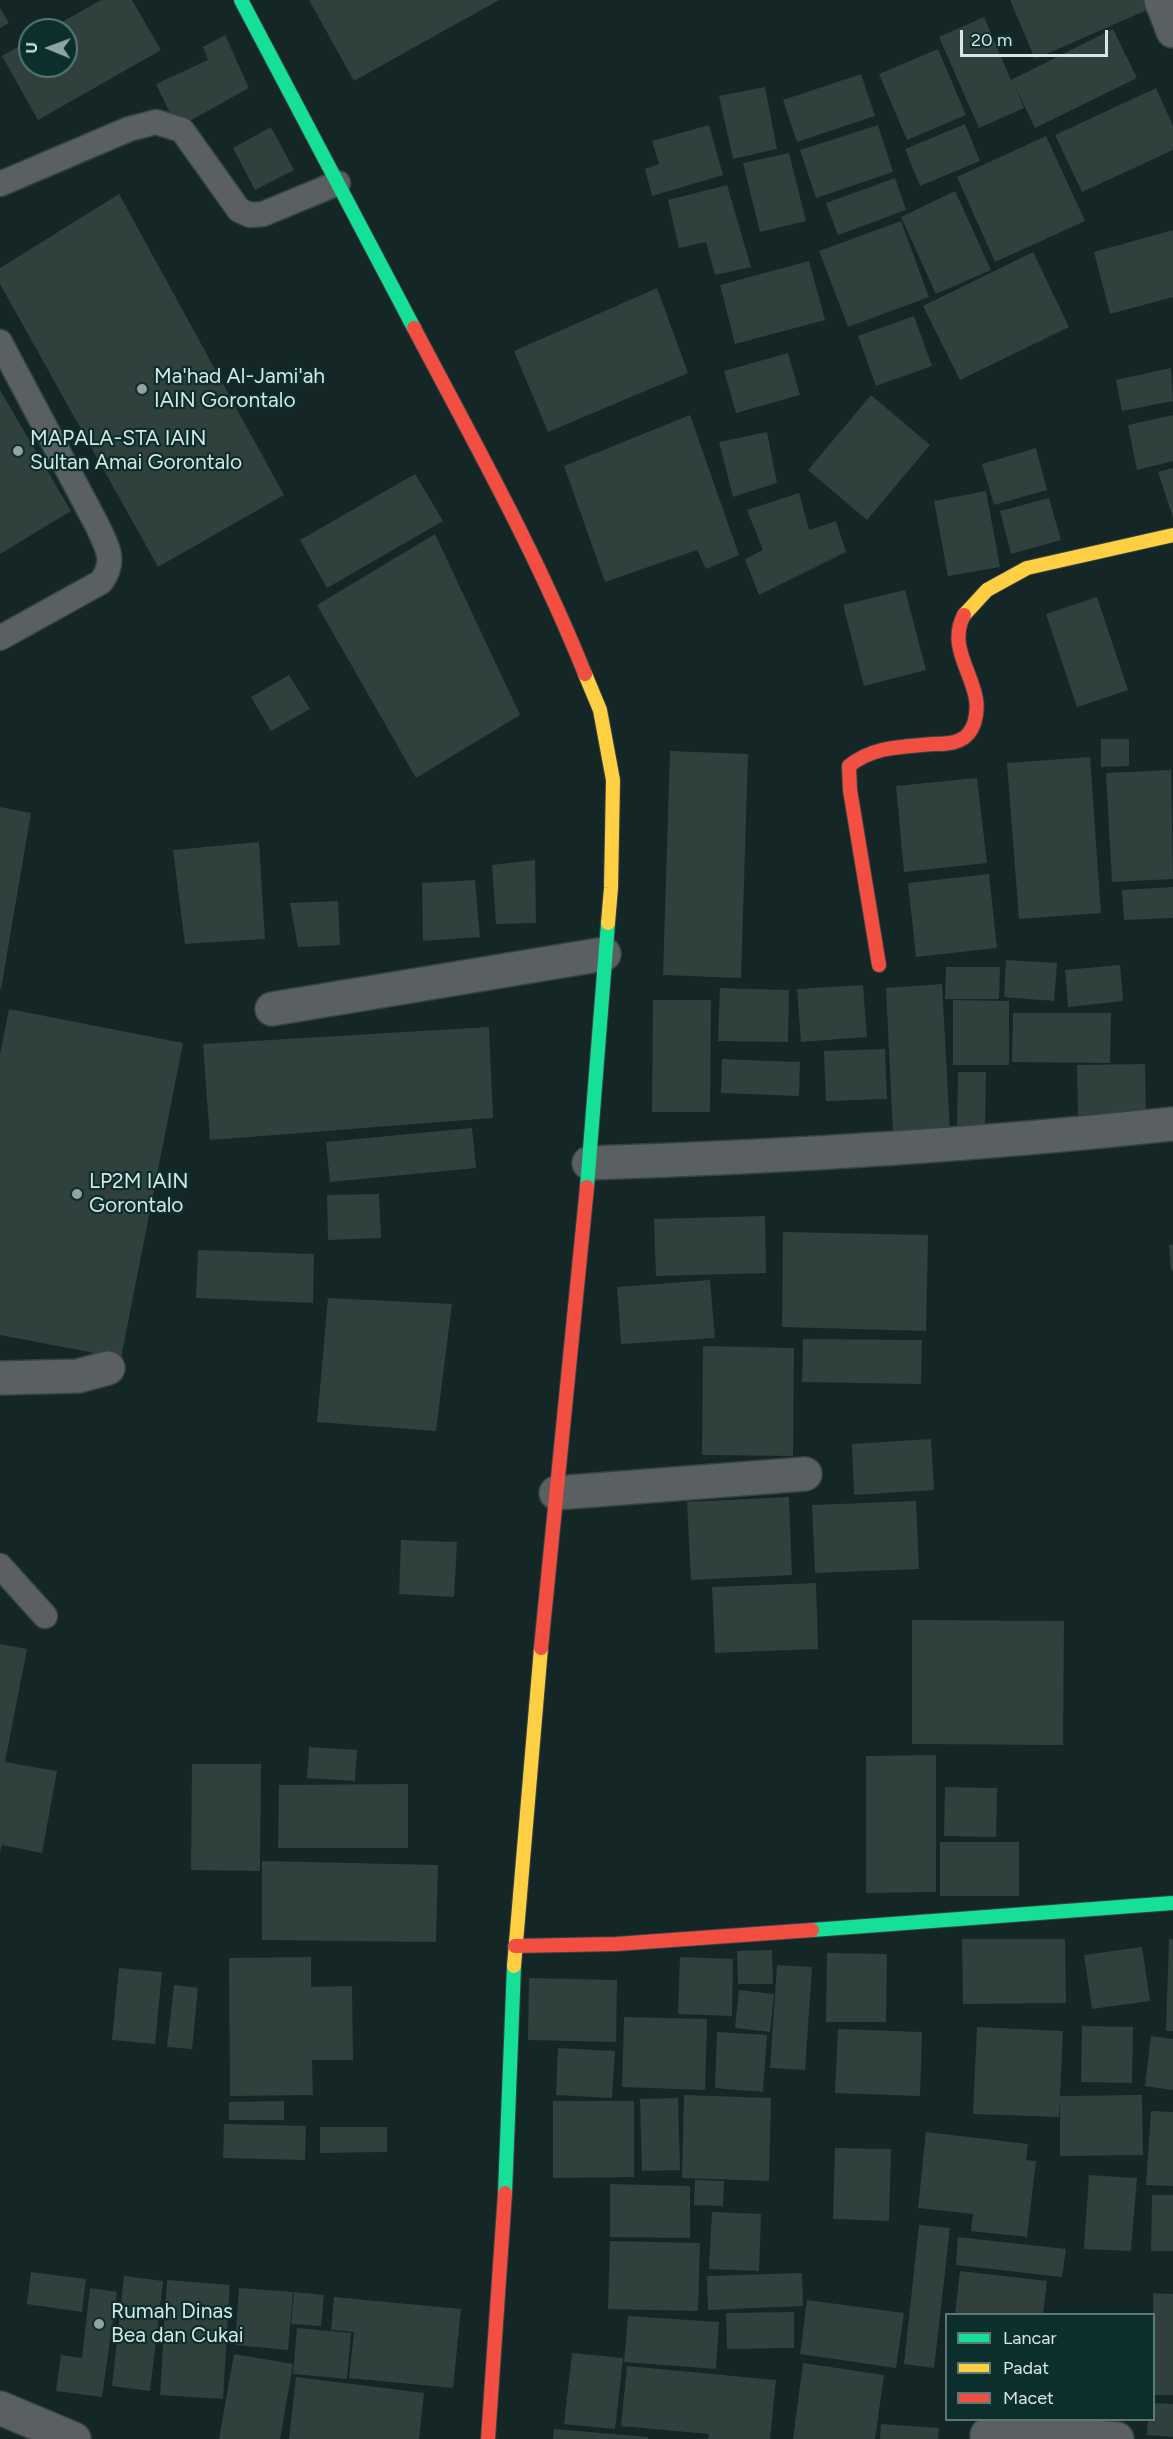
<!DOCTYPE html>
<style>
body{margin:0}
#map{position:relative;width:1173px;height:2439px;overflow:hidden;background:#142626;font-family:Figtree,sans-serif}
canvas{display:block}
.legend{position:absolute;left:945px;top:2313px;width:210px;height:108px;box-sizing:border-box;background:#0c2e2d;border:2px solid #5c7877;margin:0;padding:8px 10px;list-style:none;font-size:18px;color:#d5e6e5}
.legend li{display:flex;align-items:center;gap:12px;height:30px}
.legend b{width:30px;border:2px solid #5c7877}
.north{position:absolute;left:18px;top:18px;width:60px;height:60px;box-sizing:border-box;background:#0c2e2d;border:2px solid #5c7877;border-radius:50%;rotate:271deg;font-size:16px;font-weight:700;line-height:24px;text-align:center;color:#d5e6e5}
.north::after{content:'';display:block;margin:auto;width:21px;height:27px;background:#91a3a2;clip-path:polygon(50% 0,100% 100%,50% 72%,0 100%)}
.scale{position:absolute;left:960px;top:30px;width:148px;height:27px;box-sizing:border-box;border:3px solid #d5e6e5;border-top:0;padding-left:8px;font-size:18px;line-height:21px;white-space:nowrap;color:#d5e6e5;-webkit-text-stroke:4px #0c2e2d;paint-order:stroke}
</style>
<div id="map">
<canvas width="1173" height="2439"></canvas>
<ul class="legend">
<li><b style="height:8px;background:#16e098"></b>Lancar</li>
<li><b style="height:8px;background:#ffcf43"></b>Padat</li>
<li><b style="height:8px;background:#f24e42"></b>Macet</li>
</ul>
<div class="north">U</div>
<div class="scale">20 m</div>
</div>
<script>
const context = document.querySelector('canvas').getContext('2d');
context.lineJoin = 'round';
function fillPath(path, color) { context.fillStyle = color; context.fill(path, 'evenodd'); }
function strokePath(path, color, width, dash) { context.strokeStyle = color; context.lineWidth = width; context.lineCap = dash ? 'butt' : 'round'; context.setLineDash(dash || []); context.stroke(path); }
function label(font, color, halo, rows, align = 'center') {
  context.font = font + ' Figtree,sans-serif'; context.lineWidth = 4.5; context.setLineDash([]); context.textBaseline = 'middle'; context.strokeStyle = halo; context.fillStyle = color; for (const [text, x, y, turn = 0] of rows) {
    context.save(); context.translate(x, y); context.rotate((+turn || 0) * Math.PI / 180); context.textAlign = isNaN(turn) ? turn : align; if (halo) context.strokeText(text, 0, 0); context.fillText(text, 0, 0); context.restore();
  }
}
const building = new Path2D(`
 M 101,0 L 132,0 L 161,50 L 38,120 L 2,56 L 30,40 L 30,66 L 66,66 L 66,30 L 48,30 Z
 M 309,0 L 499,0 L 354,81 Z
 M 1010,0 L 1143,0 L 1147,10 L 1035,59 Z
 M 0,8 L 9,23 L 0,28 Z
 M 984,17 L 1011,80 L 1113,29 L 1137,78 L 1035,128 L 1015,86 L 1024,108 L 979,128 L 939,37 Z
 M 225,35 L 249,88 L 177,128 L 156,84 L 208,60 L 203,47 Z
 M 938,49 L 966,115 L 907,140 L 879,74 Z
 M 861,74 L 875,116 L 797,142 L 783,100 Z
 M 765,87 L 777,149 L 733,159 L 719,96 Z
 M 1156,88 L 1173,126 L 1173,150 L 1082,192 L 1055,135 Z
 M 965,124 L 980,161 L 920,186 L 905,149 Z
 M 709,125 L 723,175 L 652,196 L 645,169 L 659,164 L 652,141 Z
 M 878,125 L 893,172 L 816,198 L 800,150 Z
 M 271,127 L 294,170 L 255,190 L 233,148 Z
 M 1046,136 L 1085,221 L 995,262 L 957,177 Z
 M 789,153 L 806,221 L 760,232 L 743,163 Z
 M 895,178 L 906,210 L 838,235 L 826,203 Z
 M 727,185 L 751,267 L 715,275 L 706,242 L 679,248 L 668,200 Z
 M 955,191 L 991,270 L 936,294 L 901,217 Z
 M 119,194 L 284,495 L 158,567 L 0,284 L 0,268 Z
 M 901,221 L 929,297 L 848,327 L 819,251 Z
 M 1173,230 L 1173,297 L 1110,314 L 1094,252 Z
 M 1033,252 L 1069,327 L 960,380 L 923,306 Z
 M 809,261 L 825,320 L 735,344 L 720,285 Z
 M 657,288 L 688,373 L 548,432 L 514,351 Z
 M 914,316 L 932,366 L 876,386 L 858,336 Z
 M 788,353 L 800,395 L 736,413 L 724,371 Z
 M 1171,368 L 1173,401 L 1122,411 L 1116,380 Z
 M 0,390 L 71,511 L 0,554 Z
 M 871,395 L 930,445 L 867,520 L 808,470 Z
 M 690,415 L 739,555 L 706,569 L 697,550 L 605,582 L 564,466 Z
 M 1173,415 L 1173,461 L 1137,470 L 1128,425 Z
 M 767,432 L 777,483 L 733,497 L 719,442 Z
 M 1036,448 L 1047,490 L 994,505 L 982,464 Z
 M 1173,468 L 1173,518 L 1158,472 Z
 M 415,474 L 443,521 L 327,588 L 300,540 Z
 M 986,491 L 1000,567 L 948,576 L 934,501 Z
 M 799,493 L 809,530 L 836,521 L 846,552 L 759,595 L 745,559 L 763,550 L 747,510 Z
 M 1049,498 L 1061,540 L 1011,554 L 1000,511 Z
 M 435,534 L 520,715 L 416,778 L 317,605 Z
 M 905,590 L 926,670 L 864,686 L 843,605 Z
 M 1097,597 L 1128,690 L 1077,707 L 1046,614 Z
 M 289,675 L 310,709 L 271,731 L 251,697 Z
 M 1101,739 L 1129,739 L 1129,766 L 1101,767 Z
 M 670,751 L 748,754 L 741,978 L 663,975 Z
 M 1090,757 L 1101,913 L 1019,919 L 1007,763 Z
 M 1171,770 L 1173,879 L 1112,882 L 1106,773 Z
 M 977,778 L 987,863 L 904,872 L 896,786 Z
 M 0,807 L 31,813 L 1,989 L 0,989 Z
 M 259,842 L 265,939 L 185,944 L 173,850 Z
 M 535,860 L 536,923 L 496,924 L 492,865 Z
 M 989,874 L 997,948 L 916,957 L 908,883 Z
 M 475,880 L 480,937 L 423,941 L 422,883 Z
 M 1173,887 L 1173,918 L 1124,920 L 1122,890 Z
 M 338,901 L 340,945 L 298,947 L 290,903 Z
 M 1006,960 L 1057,963 L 1054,1001 L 1004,997 Z
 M 1120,965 L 1123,1001 L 1068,1007 L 1065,970 Z
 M 946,967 L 1000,967 L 999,999 L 945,999 Z
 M 942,984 L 950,1131 L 893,1134 L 886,988 Z
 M 863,985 L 867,1037 L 801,1042 L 797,989 Z
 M 720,988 L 789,990 L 788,1042 L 718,1041 Z
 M 653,1000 L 711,1000 L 710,1112 L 652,1112 Z
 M 953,1000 L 1009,1001 L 1009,1065 L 953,1065 Z
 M 9,1009 L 183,1043 L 121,1358 L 0,1335 L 0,1054 Z
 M 1013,1013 L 1111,1013 L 1110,1063 L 1012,1062 Z
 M 489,1027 L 493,1118 L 210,1140 L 203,1044 Z
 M 885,1049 L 887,1099 L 826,1101 L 824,1051 Z
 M 722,1059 L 800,1062 L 799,1096 L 721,1093 Z
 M 1145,1064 L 1146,1114 L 1078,1115 L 1077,1065 Z
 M 958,1072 L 986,1072 L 985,1129 L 957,1129 Z
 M 472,1128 L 476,1168 L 330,1182 L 326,1142 Z
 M 379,1194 L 381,1238 L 328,1240 L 327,1195 Z
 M 765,1216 L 766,1273 L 656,1276 L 654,1219 Z
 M 783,1232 L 928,1235 L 926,1331 L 782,1327 Z
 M 1169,1245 L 1173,1245 L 1173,1270 L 1171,1270 Z
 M 198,1250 L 314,1254 L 313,1303 L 196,1298 Z
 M 710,1280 L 715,1338 L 621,1344 L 617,1287 Z
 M 328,1298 L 452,1304 L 436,1431 L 317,1422 Z
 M 803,1339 L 922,1340 L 921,1384 L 802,1382 Z
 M 703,1346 L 794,1348 L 793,1456 L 702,1455 Z
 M 931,1439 L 934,1490 L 854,1495 L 852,1444 Z
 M 789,1497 L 792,1575 L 691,1580 L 687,1502 Z
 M 916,1501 L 919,1569 L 815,1573 L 812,1505 Z
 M 401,1540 L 457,1542 L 454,1597 L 399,1594 Z
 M 816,1583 L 818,1649 L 715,1653 L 712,1587 Z
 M 912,1620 L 1064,1621 L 1063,1745 L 912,1744 Z
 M 0,1644 L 27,1649 L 5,1762 L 57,1771 L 42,1853 L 2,1845 L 0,1852 Z
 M 309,1747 L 357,1750 L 355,1781 L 307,1778 Z
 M 936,1755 L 936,1892 L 866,1893 L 866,1756 Z
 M 192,1764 L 261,1764 L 260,1871 L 191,1870 Z
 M 408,1784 L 408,1848 L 278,1848 L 279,1785 Z
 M 945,1787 L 997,1788 L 996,1837 L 944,1836 Z
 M 940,1842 L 1019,1842 L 1019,1896 L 940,1896 Z
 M 262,1861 L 438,1865 L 436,1942 L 262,1940 Z
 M 962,1939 L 1065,1939 L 1066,2003 L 963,2004 Z
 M 1169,1939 L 1173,1939 L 1173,2031 L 1166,2031 Z
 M 1142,1947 L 1150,2001 L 1092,2009 L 1084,1955 Z
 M 772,1950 L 773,1984 L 738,1984 L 737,1951 Z
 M 827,1953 L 887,1954 L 886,2022 L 826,2022 Z
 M 311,1957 L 311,1987 L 352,1986 L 353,2060 L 312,2060 L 313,2095 L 230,2096 L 229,1958 Z
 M 680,1957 L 733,1959 L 732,2016 L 678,2014 Z
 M 777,1965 L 812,1967 L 805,2070 L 770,2068 Z
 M 119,1968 L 162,1972 L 155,2044 L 112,2040 Z
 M 529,1978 L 617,1980 L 616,2042 L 528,2040 Z
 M 174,1985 L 198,1988 L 192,2049 L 167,2047 Z
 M 739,1990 L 774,1994 L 770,2032 L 735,2028 Z
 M 624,2017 L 707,2019 L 705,2090 L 622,2087 Z
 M 1082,2026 L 1133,2027 L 1132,2083 L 1081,2082 Z
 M 977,2027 L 1063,2031 L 1060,2096 L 1142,2095 L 1143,2155 L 1060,2156 L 1060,2101 L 1059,2117 L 973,2114 Z
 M 838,2029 L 922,2032 L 920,2096 L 835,2093 Z
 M 717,2032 L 767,2035 L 763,2092 L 715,2088 Z
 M 1151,2036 L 1173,2039 L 1173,2090 L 1145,2086 Z
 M 558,2048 L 615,2051 L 612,2098 L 556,2095 Z
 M 684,2095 L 771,2098 L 769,2181 L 682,2178 Z
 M 678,2098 L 680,2170 L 642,2171 L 640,2099 Z
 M 284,2101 L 284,2120 L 229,2120 L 229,2102 Z
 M 553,2101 L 634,2101 L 634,2177 L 553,2178 Z
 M 1151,2111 L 1173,2112 L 1173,2186 L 1146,2185 Z
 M 224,2124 L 306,2126 L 305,2160 L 223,2158 Z
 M 320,2127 L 387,2127 L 387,2152 L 320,2153 Z
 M 926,2132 L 1028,2144 L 1026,2160 L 1036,2161 L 1027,2237 L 971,2231 L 973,2214 L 918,2208 Z
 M 835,2148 L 891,2149 L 889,2221 L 833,2219 Z
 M 1089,2175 L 1137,2178 L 1131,2251 L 1084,2249 Z
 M 695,2180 L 724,2181 L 723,2206 L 694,2205 Z
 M 610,2184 L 690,2186 L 690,2238 L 610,2237 Z
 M 1152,2195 L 1173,2195 L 1173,2251 L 1151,2251 Z
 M 712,2212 L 761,2214 L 759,2271 L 709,2269 Z
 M 919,2225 L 950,2228 L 934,2368 L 904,2364 Z
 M 958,2237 L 1066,2249 L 1062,2277 L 956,2265 Z
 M 610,2241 L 700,2243 L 698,2311 L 608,2309 Z
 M 960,2271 L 1047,2281 L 1043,2314 L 955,2314 Z
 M 31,2272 L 86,2279 L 82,2312 L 27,2304 Z
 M 802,2273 L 803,2306 L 708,2310 L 707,2276 Z
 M 124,2276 L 163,2281 L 150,2391 L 112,2386 Z
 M 167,2280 L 230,2285 L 223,2399 L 160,2395 Z
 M 90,2288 L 117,2292 L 102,2397 L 56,2391 L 61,2355 L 82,2358 Z
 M 239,2288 L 293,2292 L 288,2350 L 235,2345 Z
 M 294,2292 L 324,2295 L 321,2326 L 291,2324 Z
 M 1153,2293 L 1173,2294 L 1173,2395 L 1154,2395 Z
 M 334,2297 L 461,2309 L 453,2388 L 349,2378 L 354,2332 L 331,2330 Z
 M 807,2300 L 904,2313 L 896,2368 L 800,2354 Z
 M 794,2312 L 794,2348 L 727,2349 L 726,2313 Z
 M 628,2316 L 719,2322 L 716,2369 L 624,2362 Z
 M 297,2328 L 351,2333 L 347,2379 L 293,2374 Z
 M 572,2353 L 623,2358 L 615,2429 L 564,2424 Z
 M 234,2354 L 293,2364 L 280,2439 L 219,2439 Z
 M 803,2363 L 884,2375 L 875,2439 L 793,2439 Z
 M 627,2366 L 776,2380 L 770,2439 L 708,2439 L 709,2434 L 621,2426 Z
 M 296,2377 L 424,2393 L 419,2439 L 289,2439 Z
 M 1154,2403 L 1173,2404 L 1173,2437 L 1147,2435 L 1148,2420 L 1154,2420 Z
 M 881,2424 L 939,2428 L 938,2439 L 880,2439 Z
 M 554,2429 L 648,2437 L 648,2439 L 553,2439 Z`);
const lane = new Path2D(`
 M 0,184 L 129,129 L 156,122 L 182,130 L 239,210 L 250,215 L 263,214 L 338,183
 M 0,342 L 97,525 C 107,547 117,560 101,582 L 0,638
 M 0,1566 L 45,1616`);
const street = new Path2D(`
 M 1161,0 L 1173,31
 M 272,1009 L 604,954
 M 589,1163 C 784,1157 979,1145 1173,1124
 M 0,1378 L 78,1376 L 108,1368
 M 556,1493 L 805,1474
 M 0,2408 L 74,2439
 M 987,2435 L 1018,2431 L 1117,2439`);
const fast = new Path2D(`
 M 241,0 L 414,328
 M 587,1187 L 608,923
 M 812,1930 L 1173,1903
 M 505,2193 L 514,1966`);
const slow = new Path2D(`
 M 964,615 L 987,590 L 1027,568 L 1173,535
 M 585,674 L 600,710 L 613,780 L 611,888 L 608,923
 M 514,1966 L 541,1648`);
const jam = new Path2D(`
 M 414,328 C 474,442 537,554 585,674
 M 879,965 L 850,790 L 849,766 C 873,746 903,747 933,744 C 942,744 952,744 960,740 C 975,733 978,714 976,699 C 971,670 948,645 964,615
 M 541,1648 L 587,1187
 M 515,1946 L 616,1944 L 812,1930
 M 488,2439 L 505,2193`);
const markers = [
 [142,389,6,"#91a3a2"],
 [18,451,6,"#91a3a2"],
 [77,1194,6,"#91a3a2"],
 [99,2324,6,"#91a3a2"]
];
const poiNames = [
 ["Ma'had Al-Jami'ah",154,377],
 ["IAIN Gorontalo",154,401],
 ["MAPALA-STA IAIN",30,439],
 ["Sultan Amai Gorontalo",30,463],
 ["LP2M IAIN",89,1182],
 ["Gorontalo",89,1206],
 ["Rumah Dinas",111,2312],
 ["Bea dan Cukai",111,2336]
];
fillPath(building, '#2f403d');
strokePath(lane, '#354343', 27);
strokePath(street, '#354343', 36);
strokePath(fast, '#354343', 16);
strokePath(slow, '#354343', 16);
strokePath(jam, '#354343', 16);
strokePath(lane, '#5a6061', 24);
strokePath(street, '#5a6061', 33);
strokePath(fast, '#16e098', 14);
strokePath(slow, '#ffcf43', 14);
strokePath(jam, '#f24e42', 14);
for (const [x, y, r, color] of markers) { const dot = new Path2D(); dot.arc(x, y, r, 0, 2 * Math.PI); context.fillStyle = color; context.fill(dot); strokePath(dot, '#0c2e2d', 2); }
label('21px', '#d5e6e5', '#0c2e2d', poiNames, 'left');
</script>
